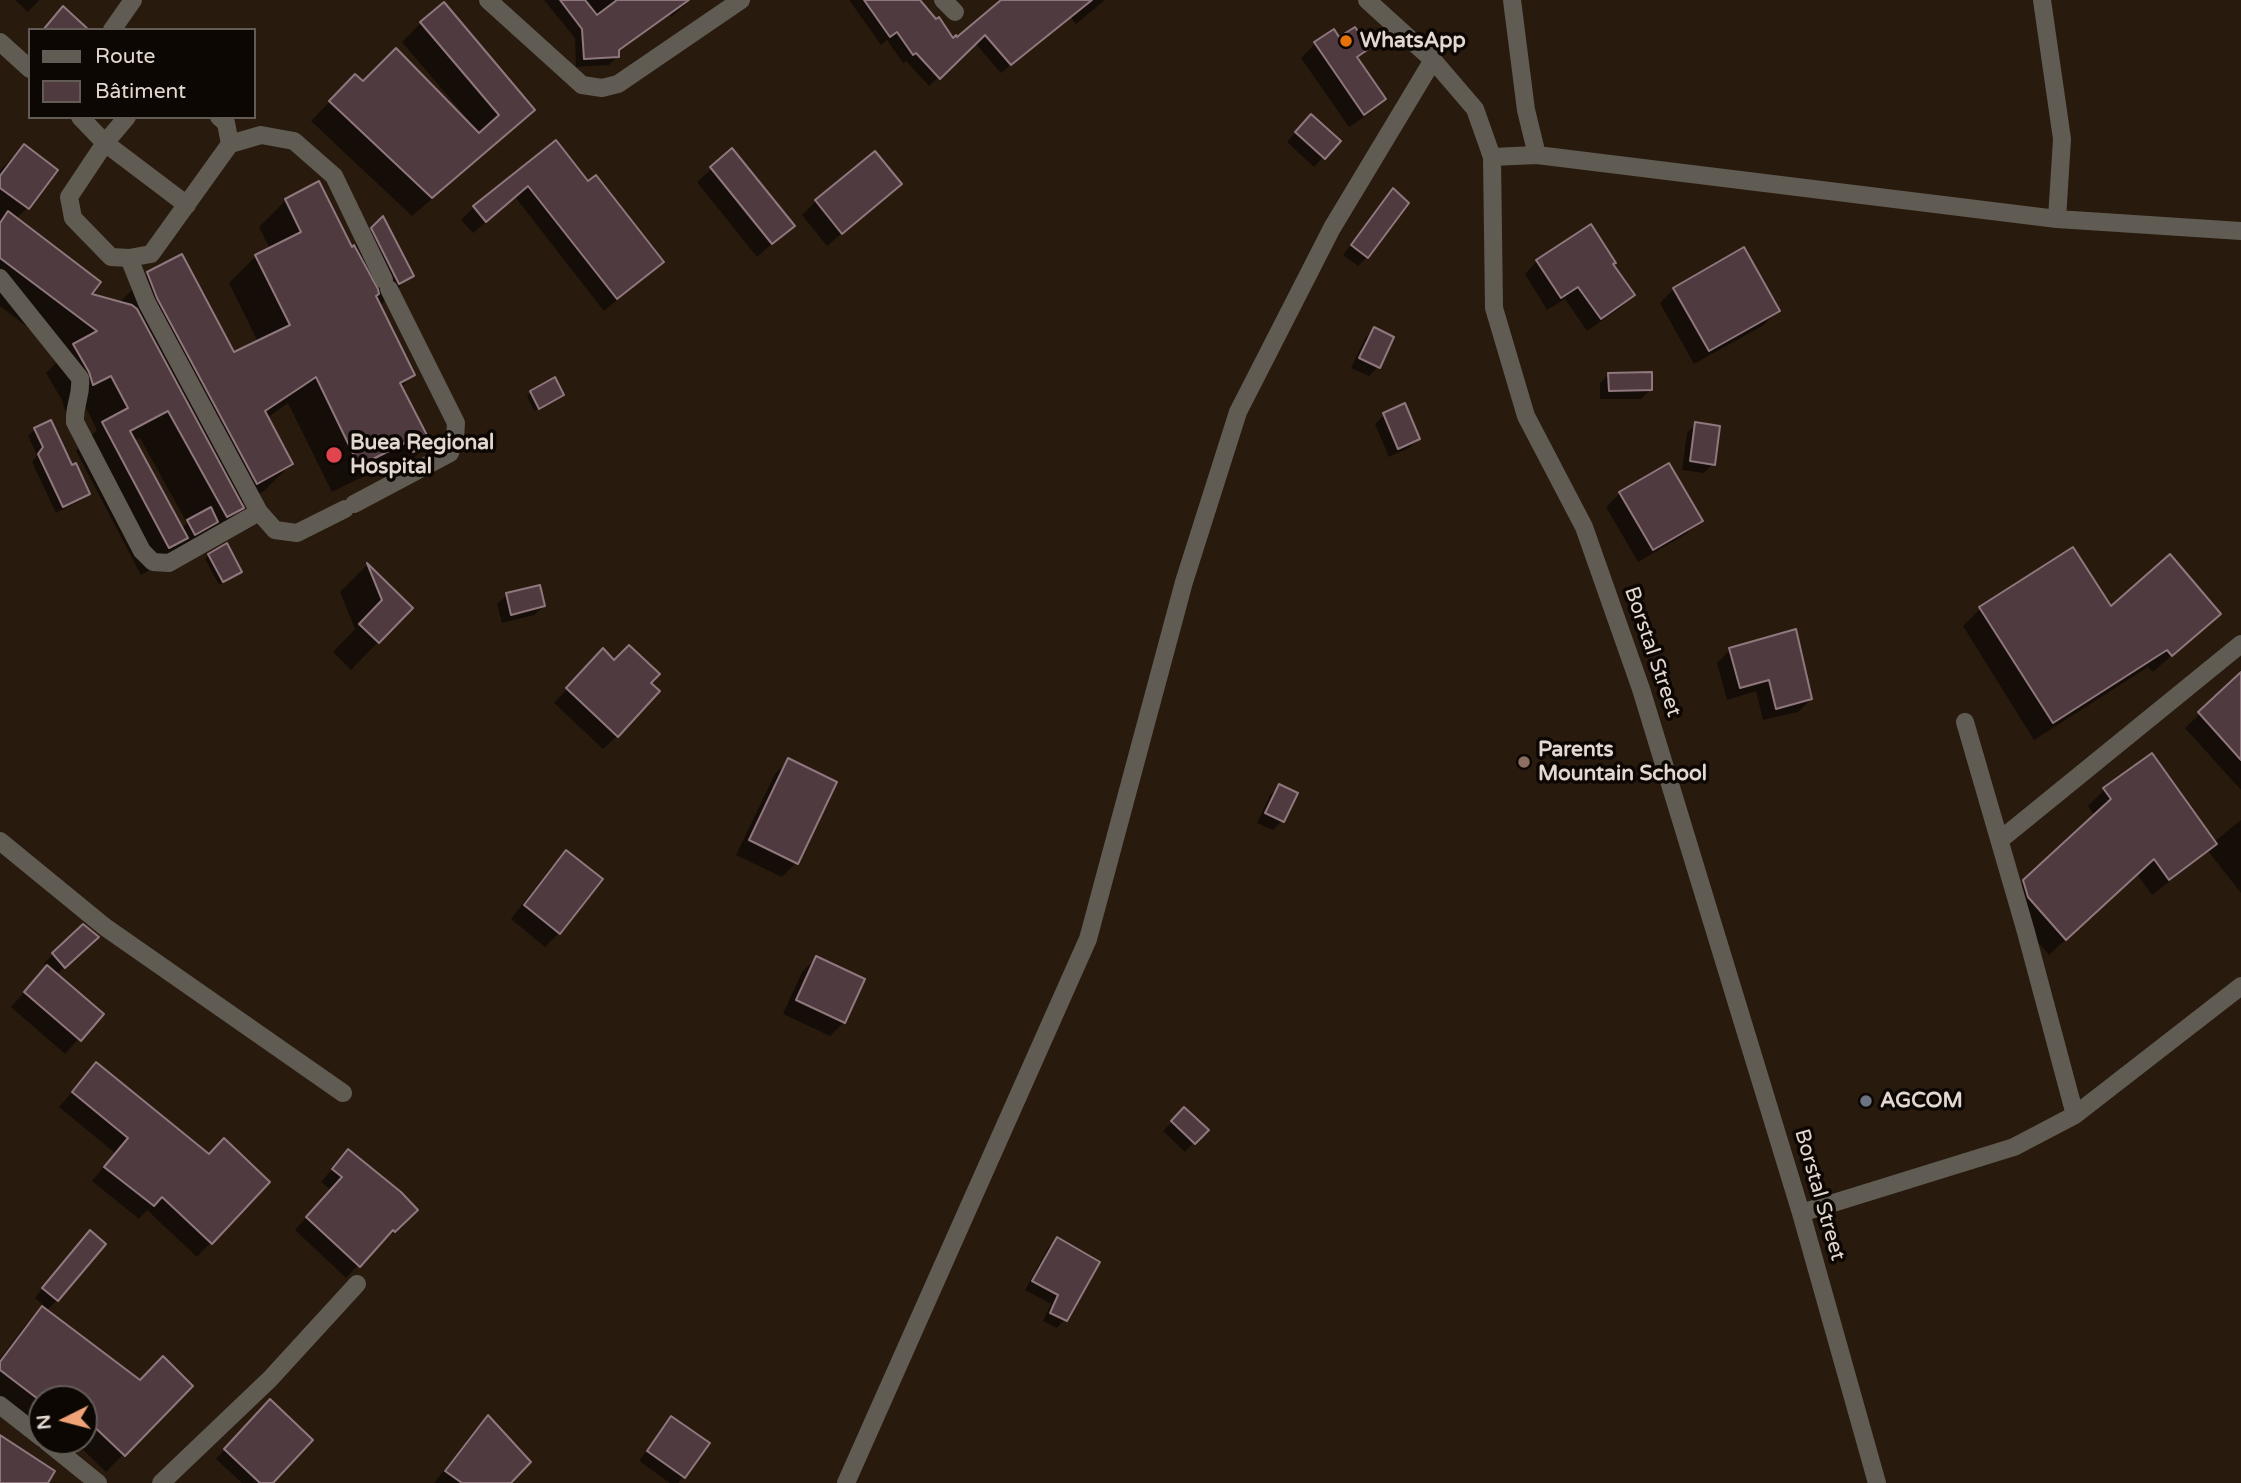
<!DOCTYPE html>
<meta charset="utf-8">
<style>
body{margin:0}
#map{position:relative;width:2241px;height:1483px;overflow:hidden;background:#291a0e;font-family:"Varela Round",sans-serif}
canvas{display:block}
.legend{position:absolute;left:28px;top:28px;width:228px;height:91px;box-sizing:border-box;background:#0d0703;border:2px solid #635b55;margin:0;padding:9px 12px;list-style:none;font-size:21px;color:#e3d8d0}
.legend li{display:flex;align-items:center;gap:14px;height:35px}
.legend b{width:35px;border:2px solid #635b55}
.north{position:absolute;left:28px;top:1385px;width:70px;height:70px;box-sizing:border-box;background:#0d0703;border:2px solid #635b55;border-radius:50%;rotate:264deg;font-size:19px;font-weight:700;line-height:28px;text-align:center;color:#e3d8d0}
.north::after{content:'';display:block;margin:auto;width:24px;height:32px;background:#efa377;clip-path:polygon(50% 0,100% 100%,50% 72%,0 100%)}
</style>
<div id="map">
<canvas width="2241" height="1483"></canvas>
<ul class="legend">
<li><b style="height:9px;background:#605c53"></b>Route</li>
<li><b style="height:19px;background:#4f3a40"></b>Bâtiment</li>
</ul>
<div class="north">N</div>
</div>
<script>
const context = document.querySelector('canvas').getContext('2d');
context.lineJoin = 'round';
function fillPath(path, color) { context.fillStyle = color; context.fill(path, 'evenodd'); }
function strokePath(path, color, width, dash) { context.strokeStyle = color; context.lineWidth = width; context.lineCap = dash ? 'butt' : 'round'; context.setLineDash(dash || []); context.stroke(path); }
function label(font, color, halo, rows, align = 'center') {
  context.font = font + ' "Varela Round",sans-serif'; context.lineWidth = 7; context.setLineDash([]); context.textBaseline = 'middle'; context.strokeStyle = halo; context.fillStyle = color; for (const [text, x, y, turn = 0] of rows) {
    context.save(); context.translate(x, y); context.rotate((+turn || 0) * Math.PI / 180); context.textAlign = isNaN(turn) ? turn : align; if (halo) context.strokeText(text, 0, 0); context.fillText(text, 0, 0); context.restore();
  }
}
const shadow = new Path2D(`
 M 15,0 L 39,0 L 28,12 Z
 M 544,0 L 691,0 L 671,17 L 670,14 L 617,52 L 617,57 L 609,65 L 576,67 L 575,38 Z
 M 849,0 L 919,0 L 953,40 L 957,40 L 1004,0 L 1105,0 L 1076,24 L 1070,17 L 1001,73 L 975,43 L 929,86 L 906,61 L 903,63 L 887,40 L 881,45 Z
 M 421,23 L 533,110 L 514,129 L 412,216 L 311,121 L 336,95 L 363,84 L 467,123 L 469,121 L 402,42 Z
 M 1333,31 L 1339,40 L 1367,48 L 1356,59 L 1384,99 L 1370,113 L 1349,127 L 1301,58 L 1315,44 Z
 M 1302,125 L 1338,141 L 1314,167 L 1287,142 Z
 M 556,142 L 588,183 L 662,262 L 604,311 L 515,197 L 473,233 L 461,220 L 474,207 Z
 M 24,146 L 27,208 L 16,219 L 89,295 L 122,304 L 121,301 L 148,274 L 233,354 L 258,342 L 229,283 L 256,256 L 270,249 L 259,227 L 286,200 L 351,250 L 383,219 L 412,275 L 379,306 L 413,375 L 401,387 L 429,443 L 402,470 L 385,478 L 380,468 L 332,492 L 288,403 L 267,418 L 291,464 L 264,491 L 240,504 L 242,507 L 214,535 L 141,575 L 76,451 L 97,430 L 83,402 L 65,411 L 62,400 L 46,373 L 64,355 L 0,306 L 0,170 ZM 140,438 L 187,523 L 181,529 L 134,441 Z
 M 732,151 L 792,226 L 757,257 L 697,182 Z
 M 900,184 L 827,246 L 802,215 L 816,201 Z
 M 1393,191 L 1367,257 L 1358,266 L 1343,255 Z
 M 1537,261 L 1611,265 L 1633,295 L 1620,308 L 1587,331 L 1565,299 L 1547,310 L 1525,274 Z
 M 1674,289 L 1778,310 L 1764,325 L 1694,364 L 1660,303 Z
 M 1374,329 L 1378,367 L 1369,376 L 1351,368 L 1365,338 Z
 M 1609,374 L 1650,390 L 1641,399 L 1600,399 L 1600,383 Z
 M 554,380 L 562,395 L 534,411 L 527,396 Z
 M 1384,415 L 1418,439 L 1409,448 L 1389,457 L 1375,424 Z
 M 1696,424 L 1713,464 L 1704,473 L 1682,470 L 1687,433 Z
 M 35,429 L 71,467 L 88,494 L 82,500 L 56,513 L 32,462 L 37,455 L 28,436 Z
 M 1620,493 L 1700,520 L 1686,534 L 1638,562 L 1606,507 Z
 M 209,555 L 240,572 L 219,585 L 205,559 Z
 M 367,565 L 411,608 L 351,670 L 333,652 L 355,629 L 340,592 Z
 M 507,595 L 544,606 L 534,615 L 502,623 L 497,604 Z
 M 2110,608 L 2219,613 L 2153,672 L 2148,667 L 2034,740 L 1963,626 L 1980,609 Z
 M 1730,650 L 1811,699 L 1798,712 L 1763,720 L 1756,691 L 1727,700 L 1717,663 Z
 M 614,662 L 648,683 L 617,736 L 603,749 L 554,703 L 589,665 Z
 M 2241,675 L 2241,790 L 2185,728 Z
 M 789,760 L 796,863 L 782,877 L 736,855 L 775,774 Z
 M 1279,786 L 1295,794 L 1282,821 L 1273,830 L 1257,823 L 1270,795 Z
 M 2104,790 L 2214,842 L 2241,820 L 2241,893 L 2208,851 L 2152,895 L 2137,874 L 2049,955 L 2011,913 L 2007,898 L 2095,816 L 2088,806 Z
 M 566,852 L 559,933 L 545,947 L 511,919 L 552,866 Z
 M 83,926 L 96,937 L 56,975 L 101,1014 L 65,1054 L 11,1007 L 47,967 L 44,963 Z
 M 816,958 L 844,1022 L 830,1036 L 783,1014 L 802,972 Z
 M 96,1064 L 209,1156 L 268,1182 L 197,1257 L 147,1210 L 139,1219 L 92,1181 L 115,1153 L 59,1107 Z
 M 1184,1109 L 1206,1130 L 1185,1152 L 1163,1131 Z
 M 348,1151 L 403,1223 L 382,1243 L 380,1241 L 346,1278 L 295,1230 L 331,1190 L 321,1182 Z
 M 1057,1239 L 1065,1319 L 1057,1328 L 1043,1321 L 1051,1304 L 1025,1290 L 1048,1248 Z
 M 81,1241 L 57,1300 L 46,1311 L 140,1382 L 190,1386 L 106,1472 L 74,1441 L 84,1441 L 84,1399 L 42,1399 L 42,1432 L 0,1400 L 0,1359 L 25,1325 L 44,1306 L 35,1298 Z
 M 261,1411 L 271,1483 L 242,1483 L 216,1459 Z
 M 488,1418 L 508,1483 L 434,1483 L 474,1431 Z
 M 671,1418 L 707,1444 L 678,1483 L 670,1483 L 639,1461 Z`);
const building = new Path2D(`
 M 560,0 L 585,0 L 597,15 L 617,0 L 689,0 L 619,50 L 619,57 L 584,59 L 582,29 Z
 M 864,0 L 920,0 L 936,19 L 939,17 L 953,38 L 956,35 L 957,37 L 1001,0 L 1092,0 L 1011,65 L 985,35 L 940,79 L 916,53 L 913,55 L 897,32 L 890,37 Z
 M 444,2 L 535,110 L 432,198 L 329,101 L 355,74 L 363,81 L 396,48 L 479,133 L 499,115 L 420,22 Z
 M 63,6 L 89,30 L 43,30 Z
 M 1355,27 L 1370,48 L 1357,57 L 1386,99 L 1364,115 L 1314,42 L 1334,29 L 1339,37 Z
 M 1311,114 L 1341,141 L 1325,159 L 1295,132 Z
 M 556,140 L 588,181 L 596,175 L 664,262 L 617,299 L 528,186 L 486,222 L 473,206 Z
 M 24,144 L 58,170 L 29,209 L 0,188 L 0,176 Z
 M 732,148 L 795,226 L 772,244 L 710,167 Z
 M 875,151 L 902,184 L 842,234 L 815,200 Z
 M 319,181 L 352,247 L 354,245 L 378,289 L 379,294 L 376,296 L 415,375 L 400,383 L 431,443 L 413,452 L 407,442 L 359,466 L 316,377 L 265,411 L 293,464 L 257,484 L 157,298 L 147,272 L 182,254 L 234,352 L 290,325 L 255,255 L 301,232 L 285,199 Z
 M 1393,188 L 1409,203 L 1368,258 L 1351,245 Z
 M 8,211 L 101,282 L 92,294 L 132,305 L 137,309 L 244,508 L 227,517 L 168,411 L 130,431 L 188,538 L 169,548 L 102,422 L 128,408 L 111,376 L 93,385 L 89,372 L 73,344 L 97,331 L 0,258 L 0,223 Z
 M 383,216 L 414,276 L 399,284 L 371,228 Z
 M 1591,224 L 1616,263 L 1613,264 L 1635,295 L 1601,319 L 1578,287 L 1561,298 L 1536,260 Z
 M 1744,247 L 1780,311 L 1709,351 L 1673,288 Z
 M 1374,327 L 1394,337 L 1380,368 L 1359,358 Z
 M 1652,372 L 1652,390 L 1609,391 L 1608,373 Z
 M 555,377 L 564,395 L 539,409 L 530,391 Z
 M 1405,403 L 1420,439 L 1398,449 L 1383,413 Z
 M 51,420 L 72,465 L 76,463 L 90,494 L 63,507 L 38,454 L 43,447 L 34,428 Z
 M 1695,422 L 1720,426 L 1715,465 L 1690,461 Z
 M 1669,463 L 1703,521 L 1653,550 L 1619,492 Z
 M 211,507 L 218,522 L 195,535 L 187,520 Z
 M 227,543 L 242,572 L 223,582 L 208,554 Z
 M 2073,547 L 2111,606 L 2170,554 L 2221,614 L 2172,656 L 2167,650 L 2053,723 L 1979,607 Z
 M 367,563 L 413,608 L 379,643 L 359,624 L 382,600 Z
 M 540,585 L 545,606 L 511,615 L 506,593 Z
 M 1796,629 L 1812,699 L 1776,709 L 1769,680 L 1740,688 L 1729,648 Z
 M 629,645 L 660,674 L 651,683 L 660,691 L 618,737 L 566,688 L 603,648 L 614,660 Z
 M 2241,672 L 2241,760 L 2198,712 Z
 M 2152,753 L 2217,844 L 2169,880 L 2154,859 L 2066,940 L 2028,897 L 2023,880 L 2111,799 L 2103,788 Z
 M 788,758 L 837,782 L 798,864 L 749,840 Z
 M 1279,784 L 1298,793 L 1284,822 L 1265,813 Z
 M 566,850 L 603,879 L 560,934 L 524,905 Z
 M 83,924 L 99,937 L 65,968 L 52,953 Z
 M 816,956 L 865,979 L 845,1023 L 796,1000 Z
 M 47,965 L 104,1014 L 81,1041 L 24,992 Z
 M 96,1062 L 209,1154 L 224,1138 L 270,1182 L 212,1244 L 162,1197 L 154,1206 L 104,1167 L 128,1138 L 72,1092 Z
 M 1184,1107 L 1209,1130 L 1195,1144 L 1171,1121 Z
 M 348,1149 L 401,1192 L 418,1210 L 395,1232 L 393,1230 L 360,1267 L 306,1217 L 342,1177 L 332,1169 Z
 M 90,1230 L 106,1244 L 58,1301 L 42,1288 Z
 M 1057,1237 L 1100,1262 L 1067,1321 L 1050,1313 L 1058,1295 L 1032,1281 Z
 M 42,1306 L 140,1380 L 163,1356 L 193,1386 L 125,1456 L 84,1417 L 84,1399 L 38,1399 L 0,1370 L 0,1362 Z
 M 270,1399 L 313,1440 L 273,1483 L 260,1483 L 224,1449 Z
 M 488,1415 L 531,1462 L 511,1483 L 462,1483 L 445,1471 Z
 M 671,1416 L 710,1443 L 685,1478 L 647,1451 Z
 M 0,1435 L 55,1471 L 48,1483 L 0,1483 Z`);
const minor = new Path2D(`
 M 488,0 L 582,85 L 602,88 L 618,84 L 741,0
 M 943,0 L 955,12
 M 1367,0 L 1433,60 L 1475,109 L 1492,157 L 1494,308 L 1526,416 L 1584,527 L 1641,689 L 1801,1213 L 1877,1483
 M 1512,0 L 1526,110 L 1537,155
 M 2042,0 L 2062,139 L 2057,219
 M 112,30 L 133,0
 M 0,42 L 30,69
 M 80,117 L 105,143 L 187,205
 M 127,117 L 105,143 L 69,197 L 73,218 L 111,257 L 129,258 L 151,254 L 230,144 L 226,123 L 219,117
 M 230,144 L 261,135 L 294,141 L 334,176 L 384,280
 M 1492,157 L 1537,155 L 2057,219 L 2241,231
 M 129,258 L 147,303 L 259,512 L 275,530 L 297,533 L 345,509
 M 0,278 L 80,378 C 82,397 74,403 75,422 L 142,551 L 153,562 L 169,563 L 259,512
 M 354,504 L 450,453 L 455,439 L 456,423 L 389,289
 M 1965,722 L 2026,932 L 2075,1115
 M 2000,840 L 2241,644
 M 0,841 L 105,927 L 343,1093
 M 1801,1213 L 2014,1147 L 2075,1115 L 2241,986
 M 0,1405 L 42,1438
 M 46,1441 L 98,1483
 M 161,1483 L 270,1379 L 357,1284
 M 846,1483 L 1088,939 L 1184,582 L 1238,412 L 1332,228 L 1433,60`);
const markers = [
 [1346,41,7,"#e8710a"],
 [334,455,9,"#e0444e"],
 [1524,762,7,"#8d6e63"],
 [1866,1101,7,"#6b7280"]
];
const poiNames = [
 ["WhatsApp",1360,41],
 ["Buea Regional",350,443],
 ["Hospital",350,467],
 ["Parents",1538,750],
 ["Mountain School",1538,774],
 ["AGCOM",1880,1101]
];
const streetNames = [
 ["Borstal Street",1652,652,71],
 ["Borstal Street",1819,1195,74]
];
fillPath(shadow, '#0007');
fillPath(building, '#4f3a40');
strokePath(building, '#8f777e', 2);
strokePath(minor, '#605c53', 18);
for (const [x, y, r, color] of markers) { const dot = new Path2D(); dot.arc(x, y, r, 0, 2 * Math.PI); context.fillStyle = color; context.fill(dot); strokePath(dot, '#0d0703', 2.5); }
label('bold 21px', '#e3d8d0', '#0d0703', poiNames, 'left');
label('21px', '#e3d8d0', '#0d0703', streetNames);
</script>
